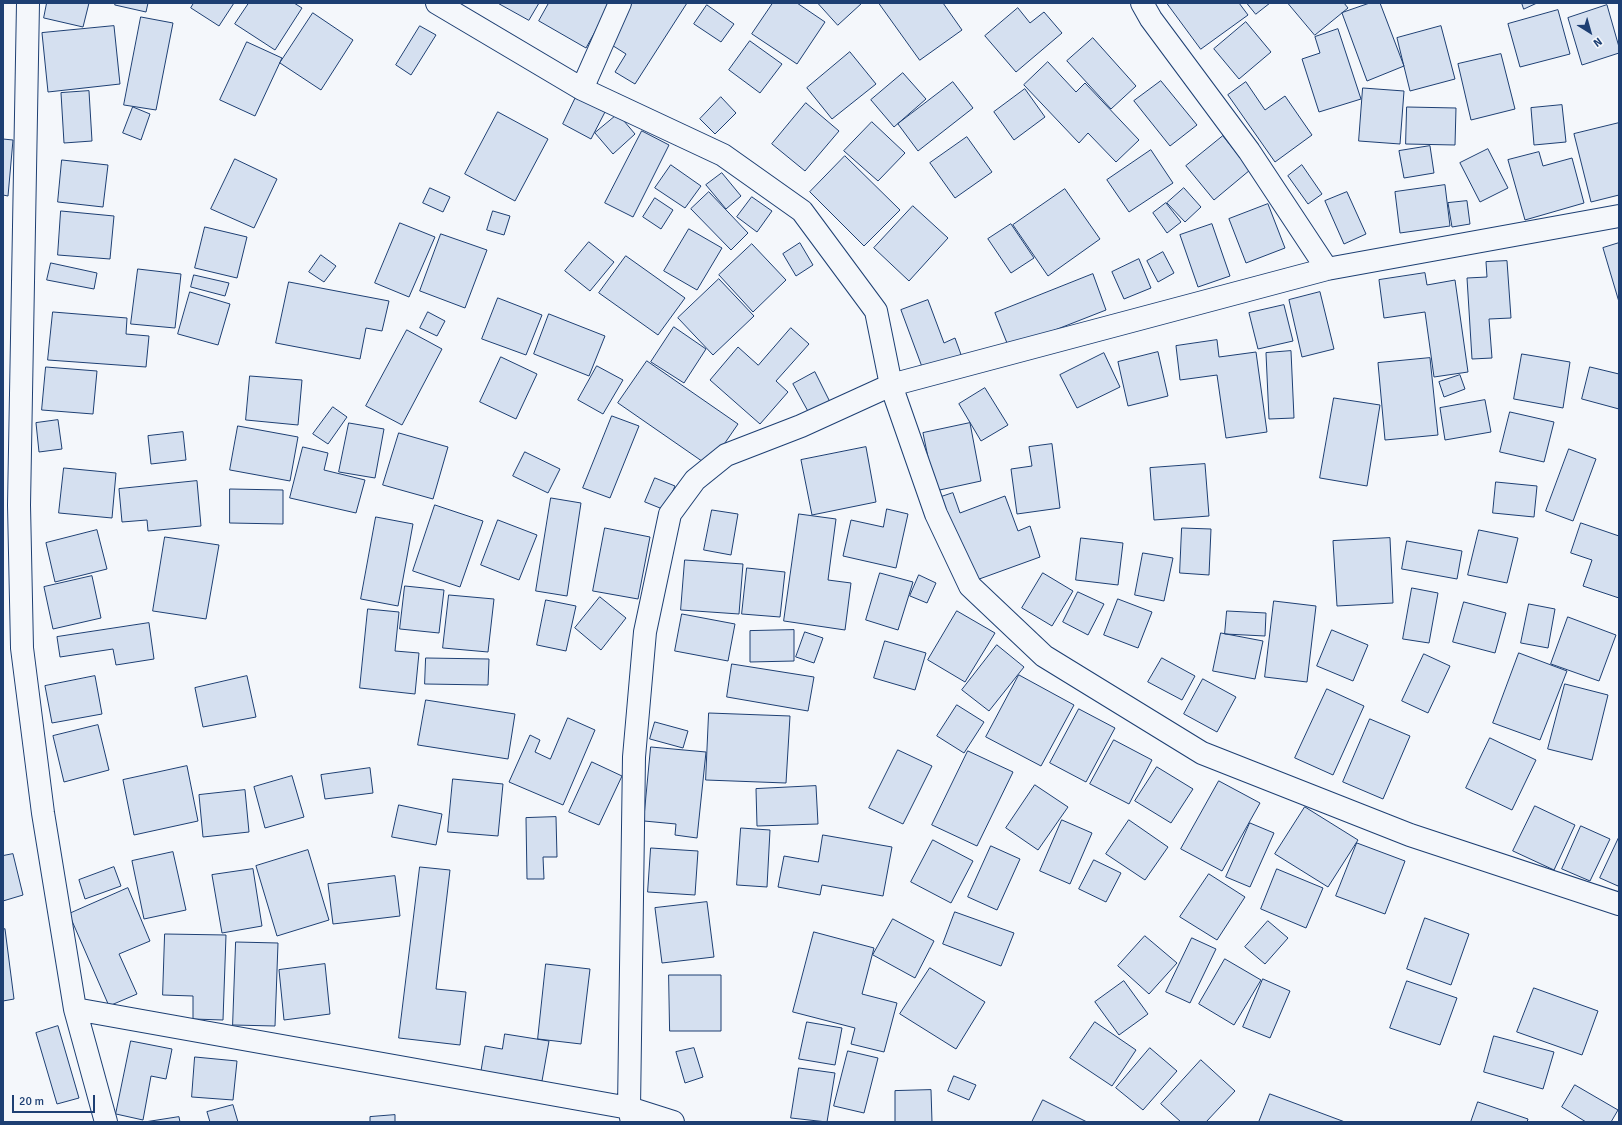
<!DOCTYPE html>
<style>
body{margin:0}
#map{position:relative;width:1622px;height:1125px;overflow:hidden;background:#f4f7fb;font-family:Signika,sans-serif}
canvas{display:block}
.frame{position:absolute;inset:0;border:4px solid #1d3f73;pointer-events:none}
.north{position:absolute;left:1570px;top:12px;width:40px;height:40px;-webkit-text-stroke:3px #f4f7fb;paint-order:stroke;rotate:143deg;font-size:11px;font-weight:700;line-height:16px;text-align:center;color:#1d3f73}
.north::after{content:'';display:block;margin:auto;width:14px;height:18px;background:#1d3f73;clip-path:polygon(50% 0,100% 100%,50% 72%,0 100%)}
.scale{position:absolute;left:12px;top:1095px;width:83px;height:18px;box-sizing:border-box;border:2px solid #1d3f73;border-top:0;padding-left:5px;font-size:12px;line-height:14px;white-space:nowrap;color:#1d3f73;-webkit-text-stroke:3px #f4f7fb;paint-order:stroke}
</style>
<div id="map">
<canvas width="1622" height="1125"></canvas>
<div class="frame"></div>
<div class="north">N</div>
<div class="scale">20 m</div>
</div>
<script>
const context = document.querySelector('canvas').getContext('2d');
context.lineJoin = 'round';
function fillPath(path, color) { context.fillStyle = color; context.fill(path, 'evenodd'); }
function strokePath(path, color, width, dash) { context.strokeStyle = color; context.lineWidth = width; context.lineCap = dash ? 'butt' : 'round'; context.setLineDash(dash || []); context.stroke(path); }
const building = new Path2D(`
 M 47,3 L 89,3 L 83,27 L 44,18 Z
 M 116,3 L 148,3 L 146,12 L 115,5 Z
 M 194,3 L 234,3 L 219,26 L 191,8 Z
 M 249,3 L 294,3 L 302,8 L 275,50 L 235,24 Z
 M 498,3 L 539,3 L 529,20 Z
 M 549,3 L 611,3 L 586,48 L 539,21 Z
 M 632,3 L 687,3 L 635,84 L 615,72 L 626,54 L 607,42 Z
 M 773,3 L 797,3 L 825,22 L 797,64 L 752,34 Z
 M 818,3 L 862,3 L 838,25 Z
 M 879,3 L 943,3 L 962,30 L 920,60 Z
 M 1167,3 L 1239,3 L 1248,15 L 1201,49 Z
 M 1247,3 L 1270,3 L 1256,14 Z
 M 1288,3 L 1344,3 L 1348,8 L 1315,35 Z
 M 1370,3 L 1380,3 L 1404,66 L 1367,81 L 1342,13 Z
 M 1522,3 L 1537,3 L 1524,9 Z
 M 707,5 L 734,24 L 721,42 L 694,24 Z
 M 1607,5 L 1619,47 L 1619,53 L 1582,65 L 1568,18 Z
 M 1018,8 L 1030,23 L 1044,12 L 1062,33 L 1016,72 L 985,36 Z
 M 1558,10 L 1570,54 L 1520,67 L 1508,24 Z
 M 313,13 L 353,40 L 321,90 L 280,63 Z
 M 141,17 L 173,23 L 156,110 L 124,105 Z
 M 1246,22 L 1271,52 L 1239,79 L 1214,49 Z
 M 114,26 L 120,84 L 48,92 L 42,33 Z
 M 420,26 L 436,35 L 411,75 L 396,65 Z
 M 1441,26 L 1455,79 L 1410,91 L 1397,38 Z
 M 1338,29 L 1361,99 L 1319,112 L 1302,59 L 1320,53 L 1315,37 Z
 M 1093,38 L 1136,86 L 1111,109 L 1067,61 Z
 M 750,41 L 782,64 L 760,93 L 729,70 Z
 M 247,42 L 282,58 L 255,116 L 220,100 Z
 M 850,52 L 876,84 L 832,119 L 807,88 Z
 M 1501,54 L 1515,109 L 1471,120 L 1458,64 Z
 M 1048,62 L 1076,92 L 1085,83 L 1139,140 L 1116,162 L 1088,133 L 1079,143 L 1024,85 Z
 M 903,73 L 926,99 L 894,127 L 871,100 Z
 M 1161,81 L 1197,125 L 1170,146 L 1134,101 Z
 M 953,82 L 973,108 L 918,151 L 898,124 Z
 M 1246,82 L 1265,110 L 1285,96 L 1312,135 L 1275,162 L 1228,95 Z
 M 1363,88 L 1404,91 L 1400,144 L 1359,141 Z
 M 1025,89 L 1045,117 L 1014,140 L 994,112 Z
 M 89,91 L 92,141 L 64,143 L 61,93 Z
 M 576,97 L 605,112 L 591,139 L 563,124 Z
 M 721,97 L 736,113 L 715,134 L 700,119 Z
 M 806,103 L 839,131 L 805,171 L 772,144 Z
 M 1562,105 L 1566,142 L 1534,145 L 1531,108 Z
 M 133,107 L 150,114 L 141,140 L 123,133 Z
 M 1407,107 L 1456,108 L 1455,145 L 1406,144 Z
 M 498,112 L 548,139 L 515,201 L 465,174 Z
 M 618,114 L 635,134 L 613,154 L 595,133 Z
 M 872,122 L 905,153 L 878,181 L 844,151 Z
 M 1619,123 L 1619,195 L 1591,202 L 1574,134 Z
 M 642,131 L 669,145 L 633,217 L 605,203 Z
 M 1223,136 L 1250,170 L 1214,200 L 1186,166 Z
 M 967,137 L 992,172 L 955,198 L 930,163 Z
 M 3,139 L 13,140 L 8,196 L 3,195 Z
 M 1430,146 L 1434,173 L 1404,178 L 1399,151 Z
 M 1488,149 L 1508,188 L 1480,202 L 1460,163 Z
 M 1151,150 L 1173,183 L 1129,212 L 1107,180 Z
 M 1539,152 L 1543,166 L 1572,158 L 1584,203 L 1525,220 L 1508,160 Z
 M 845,156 L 900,210 L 864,246 L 810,192 Z
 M 235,159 L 277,179 L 254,228 L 211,209 Z
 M 62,160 L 108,165 L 103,207 L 58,202 Z
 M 671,165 L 701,186 L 685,208 L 655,188 Z
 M 1302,165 L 1322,194 L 1308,204 L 1288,176 Z
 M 722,173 L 741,196 L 726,209 L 706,185 Z
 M 1445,185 L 1450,226 L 1400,233 L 1395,192 Z
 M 430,188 L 450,197 L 443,212 L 423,203 Z
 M 1184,188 L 1201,207 L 1185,222 L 1167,203 Z
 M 1065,189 L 1100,239 L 1048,276 L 1013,225 Z
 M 709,192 L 748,233 L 731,250 L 691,209 Z
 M 1347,192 L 1366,234 L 1344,244 L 1325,201 Z
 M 752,197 L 772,211 L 757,232 L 737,217 Z
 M 655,198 L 673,210 L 661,229 L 643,217 Z
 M 1467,201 L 1470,224 L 1452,227 L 1448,203 Z
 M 1166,203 L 1181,222 L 1167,233 L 1153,213 Z
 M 1268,204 L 1285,248 L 1246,263 L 1229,219 Z
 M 913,206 L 948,238 L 909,281 L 874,248 Z
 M 61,211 L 114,216 L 110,259 L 58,255 Z
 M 493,211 L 510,216 L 504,235 L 487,230 Z
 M 400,223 L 435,237 L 409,297 L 375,283 Z
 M 1011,224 L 1034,258 L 1011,273 L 988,239 Z
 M 1212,224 L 1230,276 L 1198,287 L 1180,235 Z
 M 205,227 L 247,237 L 237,278 L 195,268 Z
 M 689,229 L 722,248 L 697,290 L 664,271 Z
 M 441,234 L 487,250 L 465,308 L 420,291 Z
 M 589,242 L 614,262 L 590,291 L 565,271 Z
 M 800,243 L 813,265 L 796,276 L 783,254 Z
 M 1619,243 L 1619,302 L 1603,248 Z
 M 752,244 L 786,280 L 753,312 L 719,275 Z
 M 1163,252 L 1174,273 L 1158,282 L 1147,261 Z
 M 321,255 L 336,266 L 324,282 L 309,272 Z
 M 626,256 L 685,298 L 658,335 L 599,293 Z
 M 1139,259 L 1151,288 L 1124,299 L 1112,272 Z
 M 1507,261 L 1511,318 L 1489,319 L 1492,358 L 1472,359 L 1467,278 L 1487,277 L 1486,262 Z
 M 51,263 L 97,273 L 94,289 L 47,280 Z
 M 138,269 L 181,274 L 175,328 L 131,324 Z
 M 1425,273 L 1427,285 L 1455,280 L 1468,372 L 1434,377 L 1425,312 L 1384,318 L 1379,280 Z
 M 1093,274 L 1106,310 L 1009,348 L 995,313 Z
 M 194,275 L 229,283 L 225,296 L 191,287 Z
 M 719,279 L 754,316 L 713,355 L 678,318 Z
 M 289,282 L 389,301 L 382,331 L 366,328 L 360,359 L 276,343 Z
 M 190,292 L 230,304 L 218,345 L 178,334 Z
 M 1320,292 L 1334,349 L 1302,357 L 1289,300 Z
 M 498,298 L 542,315 L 526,355 L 482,339 Z
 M 928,300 L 944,343 L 955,338 L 963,360 L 925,375 L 901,310 Z
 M 1284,305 L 1293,341 L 1258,349 L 1249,313 Z
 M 53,312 L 127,318 L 126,334 L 149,336 L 146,367 L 48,360 Z
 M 428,312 L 445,321 L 437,336 L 420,328 Z
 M 549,314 L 605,336 L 589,376 L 534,354 Z
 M 674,327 L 706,349 L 684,383 L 651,362 Z
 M 791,328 L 809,344 L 776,381 L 788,392 L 760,424 L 710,380 L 738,347 L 758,365 Z
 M 407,330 L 442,349 L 402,425 L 366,406 Z
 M 1217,340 L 1219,357 L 1256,352 L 1267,432 L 1226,438 L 1217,375 L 1180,380 L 1176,346 Z
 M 1291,351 L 1294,418 L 1269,419 L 1266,353 Z
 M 1158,352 L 1168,396 L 1128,406 L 1118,362 Z
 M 1104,353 L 1120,387 L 1077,408 L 1060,375 Z
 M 1522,354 L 1570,362 L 1563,408 L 1514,399 Z
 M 501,357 L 537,374 L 516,419 L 480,402 Z
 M 1430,358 L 1438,435 L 1385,440 L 1378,363 Z
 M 647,361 L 738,424 L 709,466 L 618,403 Z
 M 597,366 L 623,380 L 603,414 L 578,400 Z
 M 46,367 L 97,371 L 93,414 L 42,410 Z
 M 1590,367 L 1619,374 L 1619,409 L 1582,399 Z
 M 815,372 L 831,404 L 810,415 L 793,384 Z
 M 1460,375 L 1465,389 L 1444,397 L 1439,382 Z
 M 250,376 L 302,380 L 298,425 L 246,420 Z
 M 985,388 L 1008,425 L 981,441 L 959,404 Z
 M 1334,398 L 1380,405 L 1367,486 L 1320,478 Z
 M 1485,400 L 1491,432 L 1445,440 L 1440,408 Z
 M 333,407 L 347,417 L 328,444 L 313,434 Z
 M 1510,412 L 1554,422 L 1544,462 L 1500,452 Z
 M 612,416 L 639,426 L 610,498 L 583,488 Z
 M 58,420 L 62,449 L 39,452 L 36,423 Z
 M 349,423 L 384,429 L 375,478 L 339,472 Z
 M 970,423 L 981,481 L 935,491 L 923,433 Z
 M 238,426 L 298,437 L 290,481 L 230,470 Z
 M 183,432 L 186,460 L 151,464 L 148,436 Z
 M 399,433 L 448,447 L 433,499 L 383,485 Z
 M 1052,444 L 1060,508 L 1017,514 L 1011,469 L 1032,466 L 1029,447 Z
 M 303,447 L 328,453 L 324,470 L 365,480 L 356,513 L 290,498 Z
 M 866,447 L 876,502 L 812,515 L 801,460 Z
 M 1569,449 L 1596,459 L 1573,521 L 1546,511 Z
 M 525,452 L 560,469 L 548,493 L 513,476 Z
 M 1205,464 L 1209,516 L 1154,520 L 1150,468 Z
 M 64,468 L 116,473 L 112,518 L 59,513 Z
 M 655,478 L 675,486 L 665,510 L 645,502 Z
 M 197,481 L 201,526 L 148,531 L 147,520 L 122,522 L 119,489 Z
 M 1496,482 L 1537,486 L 1534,517 L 1493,513 Z
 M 230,489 L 283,490 L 283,524 L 230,523 Z
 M 953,493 L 960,513 L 1005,496 L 1018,531 L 1030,526 L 1040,557 L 971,582 L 941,497 Z
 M 551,498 L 581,503 L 567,596 L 536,591 Z
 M 435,505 L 483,521 L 460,587 L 413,571 Z
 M 887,509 L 908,514 L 896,568 L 843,556 L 851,520 L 883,527 Z
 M 712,510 L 738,514 L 731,555 L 704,550 Z
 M 799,514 L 836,519 L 828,580 L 851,583 L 845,630 L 784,621 Z
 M 376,517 L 413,524 L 398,606 L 361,599 Z
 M 498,520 L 537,535 L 519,580 L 481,565 Z
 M 1581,523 L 1619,536 L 1619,598 L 1583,586 L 1592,560 L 1571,553 Z
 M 605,528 L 650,537 L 638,599 L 593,591 Z
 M 1182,528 L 1211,529 L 1209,575 L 1180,573 Z
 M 97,530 L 107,569 L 55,582 L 46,543 Z
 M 1479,530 L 1518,538 L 1507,583 L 1468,575 Z
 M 165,537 L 219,545 L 206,619 L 153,611 Z
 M 1081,538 L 1123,543 L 1118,585 L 1076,580 Z
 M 1390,538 L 1393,603 L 1337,606 L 1333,541 Z
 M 1407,541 L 1462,551 L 1457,579 L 1402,569 Z
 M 1143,553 L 1173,558 L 1164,601 L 1135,595 Z
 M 685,560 L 743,564 L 739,614 L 681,610 Z
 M 747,568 L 785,572 L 780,617 L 742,614 Z
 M 880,573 L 913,582 L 898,630 L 866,620 Z
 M 1043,573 L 1073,591 L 1052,626 L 1022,608 Z
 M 919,575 L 936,583 L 927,603 L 910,596 Z
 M 92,576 L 101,618 L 53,629 L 44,587 Z
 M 405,586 L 444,590 L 439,633 L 400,629 Z
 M 1412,588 L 1438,593 L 1429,643 L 1403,639 Z
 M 1078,592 L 1104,604 L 1088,635 L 1063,622 Z
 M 449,595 L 494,599 L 488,652 L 443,648 Z
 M 600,597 L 626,618 L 601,650 L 575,628 Z
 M 1118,599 L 1152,612 L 1138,648 L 1104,635 Z
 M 546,600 L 576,606 L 566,651 L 537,645 Z
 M 1274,601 L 1316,606 L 1307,682 L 1265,677 Z
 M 1464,602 L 1506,613 L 1495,653 L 1453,642 Z
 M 1529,604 L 1555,609 L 1548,648 L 1521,643 Z
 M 368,609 L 399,612 L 395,651 L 419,653 L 415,694 L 360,688 Z
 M 957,611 L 995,633 L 965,682 L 928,660 Z
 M 1227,611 L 1266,613 L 1265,636 L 1225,634 Z
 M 682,614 L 735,624 L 728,661 L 675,651 Z
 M 1568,617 L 1616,635 L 1599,681 L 1551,664 Z
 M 149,623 L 154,659 L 116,665 L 113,649 L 60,657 L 57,637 Z
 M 794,630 L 794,661 L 750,662 L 750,631 Z
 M 1332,630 L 1368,645 L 1353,681 L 1317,666 Z
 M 805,632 L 823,638 L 814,663 L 796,657 Z
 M 1221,633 L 1263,641 L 1255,679 L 1213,671 Z
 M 885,641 L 926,653 L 915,690 L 874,678 Z
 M 997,645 L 1024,667 L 989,711 L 962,690 Z
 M 1519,653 L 1567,671 L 1540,740 L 1493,723 Z
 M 1424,654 L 1450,666 L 1428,713 L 1402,701 Z
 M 426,658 L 489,659 L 488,685 L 425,684 Z
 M 1162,658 L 1195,676 L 1182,700 L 1148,682 Z
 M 732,664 L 814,677 L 808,711 L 727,697 Z
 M 1019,675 L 1074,705 L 1041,766 L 986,737 Z
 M 95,676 L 102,714 L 52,723 L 45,686 Z
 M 247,676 L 256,717 L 203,727 L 195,688 Z
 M 1203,679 L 1236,697 L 1217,732 L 1184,714 Z
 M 1565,684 L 1608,695 L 1592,760 L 1548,749 Z
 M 1327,689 L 1364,706 L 1333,775 L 1295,758 Z
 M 426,700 L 515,714 L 508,759 L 418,745 Z
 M 957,705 L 984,722 L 964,753 L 937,736 Z
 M 1079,709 L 1115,728 L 1086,782 L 1050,763 Z
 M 709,713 L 790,716 L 786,783 L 706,780 Z
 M 568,718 L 595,730 L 563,805 L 509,782 L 530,735 L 540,740 L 535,752 L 550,759 Z
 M 1370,719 L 1410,736 L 1383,799 L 1343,782 Z
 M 655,722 L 688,731 L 683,748 L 650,739 Z
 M 98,725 L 109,770 L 64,782 L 53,736 Z
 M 1490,738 L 1536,760 L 1512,810 L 1466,788 Z
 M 1114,740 L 1152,760 L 1129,804 L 1090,784 Z
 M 651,747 L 706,752 L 697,838 L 675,835 L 676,824 L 644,821 Z
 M 898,750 L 932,766 L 903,824 L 869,808 Z
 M 968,751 L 1013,772 L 977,846 L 932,825 Z
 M 592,762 L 622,776 L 599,825 L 569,812 Z
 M 187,766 L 198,821 L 134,835 L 123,780 Z
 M 1157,767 L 1193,789 L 1171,823 L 1135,801 Z
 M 370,768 L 373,793 L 325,799 L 321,775 Z
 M 292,776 L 304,817 L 265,828 L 254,787 Z
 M 453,779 L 503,784 L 498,836 L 448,832 Z
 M 1219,781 L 1260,803 L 1222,871 L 1181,849 Z
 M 1035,785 L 1068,807 L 1038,850 L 1006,828 Z
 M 816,786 L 818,824 L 757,826 L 756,789 Z
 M 245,790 L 249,832 L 203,837 L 199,795 Z
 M 399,805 L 442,814 L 436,845 L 392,837 Z
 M 1535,806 L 1575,825 L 1554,870 L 1513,851 Z
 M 1305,807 L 1358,840 L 1328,887 L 1275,854 Z
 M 556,817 L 557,857 L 543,857 L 544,879 L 527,879 L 526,818 Z
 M 1062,820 L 1092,833 L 1070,884 L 1040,871 Z
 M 1129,820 L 1168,847 L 1145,880 L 1106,854 Z
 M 1250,823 L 1274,833 L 1250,887 L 1226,877 Z
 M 1581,826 L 1610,839 L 1590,881 L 1562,869 Z
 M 741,828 L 770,830 L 767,887 L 737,885 Z
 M 823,835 L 892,847 L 883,896 L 822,885 L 820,895 L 778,887 L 784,856 L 818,862 Z
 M 1619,837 L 1619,883 L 1618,886 L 1600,878 Z
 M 933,840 L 973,861 L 951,903 L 911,882 Z
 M 1357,843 L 1405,861 L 1385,914 L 1336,896 Z
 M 991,846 L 1020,859 L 997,910 L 968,897 Z
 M 651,848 L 698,851 L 695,895 L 648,892 Z
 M 308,850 L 329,920 L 277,936 L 256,866 Z
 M 173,852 L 186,910 L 144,919 L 132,861 Z
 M 13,854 L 23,895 L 3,901 L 3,856 Z
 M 1094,860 L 1121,873 L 1106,902 L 1079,889 Z
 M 114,867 L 121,886 L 85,899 L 79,880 Z
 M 420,867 L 450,870 L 436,989 L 466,992 L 460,1045 L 399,1038 Z
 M 253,869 L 262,926 L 222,933 L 212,875 Z
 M 1277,869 L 1323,888 L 1306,928 L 1261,909 Z
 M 1209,874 L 1245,897 L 1217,940 L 1180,917 Z
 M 395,876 L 400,916 L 333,924 L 328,884 Z
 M 128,888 L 150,941 L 119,954 L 137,994 L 109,1006 L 69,914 Z
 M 707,902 L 714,957 L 662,963 L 655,908 Z
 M 955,912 L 1014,933 L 1001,966 L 943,944 Z
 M 1425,918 L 1469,934 L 1451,985 L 1407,969 Z
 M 893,919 L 934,941 L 915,978 L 873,955 Z
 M 1268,921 L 1288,938 L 1265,964 L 1245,947 Z
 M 5,929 L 14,999 L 3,1001 L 3,930 Z
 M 814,932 L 874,948 L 862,994 L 897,1003 L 884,1052 L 851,1044 L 855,1028 L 793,1012 Z
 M 165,934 L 226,935 L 223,1020 L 193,1019 L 193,996 L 163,995 Z
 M 1145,936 L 1177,963 L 1149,994 L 1118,966 Z
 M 1192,938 L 1216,949 L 1190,1003 L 1166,992 Z
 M 236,942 L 278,943 L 275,1026 L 233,1025 Z
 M 1225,959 L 1261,980 L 1234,1025 L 1199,1004 Z
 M 325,964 L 330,1014 L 284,1020 L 279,970 Z
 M 546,964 L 590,969 L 581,1044 L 538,1039 Z
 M 930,968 L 985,1002 L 956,1049 L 900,1014 Z
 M 669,975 L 721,975 L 721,1031 L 670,1031 Z
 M 1263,979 L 1290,991 L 1270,1038 L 1243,1027 Z
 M 1124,981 L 1148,1014 L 1119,1035 L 1095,1002 Z
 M 1407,981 L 1457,998 L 1440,1045 L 1390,1028 Z
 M 1534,988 L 1598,1011 L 1582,1055 L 1517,1032 Z
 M 807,1022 L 842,1028 L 835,1065 L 799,1059 Z
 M 1095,1022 L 1136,1050 L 1112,1086 L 1070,1058 Z
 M 58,1026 L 79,1098 L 57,1104 L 36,1033 Z
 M 505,1034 L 549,1041 L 542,1081 L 481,1071 L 485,1046 L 502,1049 Z
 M 1494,1036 L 1554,1052 L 1543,1089 L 1484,1072 Z
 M 131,1041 L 172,1049 L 166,1079 L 151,1076 L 143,1120 L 116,1114 Z
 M 694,1048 L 703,1077 L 685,1083 L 676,1052 Z
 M 1150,1048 L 1177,1071 L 1143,1110 L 1116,1088 Z
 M 848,1051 L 878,1058 L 864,1113 L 834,1106 Z
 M 195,1057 L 237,1061 L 233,1100 L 192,1097 Z
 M 1201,1060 L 1235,1091 L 1206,1122 L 1181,1122 L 1161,1104 Z
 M 799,1068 L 835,1073 L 827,1122 L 791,1118 Z
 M 954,1076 L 976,1085 L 969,1100 L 948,1091 Z
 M 1575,1085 L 1618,1110 L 1611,1122 L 1586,1122 L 1562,1107 Z
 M 931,1090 L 932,1122 L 895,1122 L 895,1091 Z
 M 1270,1094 L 1345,1122 L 1259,1122 Z
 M 1043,1100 L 1087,1122 L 1032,1122 Z
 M 1478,1102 L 1528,1119 L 1527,1122 L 1471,1122 Z
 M 233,1105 L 238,1122 L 210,1122 L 207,1112 Z
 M 395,1115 L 395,1122 L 370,1122 L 370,1117 Z
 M 179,1117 L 180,1122 L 145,1122 Z`);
const street = new Path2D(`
 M 28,3 L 19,505 L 22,648 L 43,813 L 75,1009 L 106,1122
 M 437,3 L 582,89 L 723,155 L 802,211 L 876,311 L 891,385 L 936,514 L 970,586 L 1044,656 L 1202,753 L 1410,835 L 1619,904
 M 1142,3 L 1151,19 L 1249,151 L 1327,269
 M 582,89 L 620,3
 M 75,1009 L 629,1108 L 673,1122
 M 632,1122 L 629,1108 L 634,757 L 645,632 L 670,514 L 695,480 L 726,455 L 801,426 L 891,385 L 1327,269 L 1619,216`);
fillPath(building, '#d5e0f0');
strokePath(building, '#1d3f73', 1);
strokePath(street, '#1d3f73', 24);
strokePath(street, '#f4f7fb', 22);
</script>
